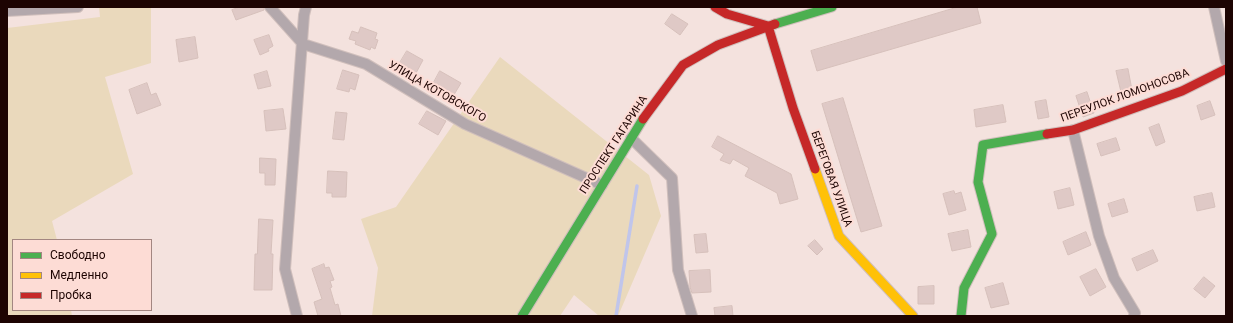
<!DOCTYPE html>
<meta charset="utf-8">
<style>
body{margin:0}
#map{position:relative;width:1233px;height:323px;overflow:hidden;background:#f4e2de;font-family:Roboto,sans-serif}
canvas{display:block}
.frame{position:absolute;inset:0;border:8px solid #1d0402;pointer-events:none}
.legend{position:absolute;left:12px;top:239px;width:140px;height:72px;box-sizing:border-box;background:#fddcd5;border:1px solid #a38681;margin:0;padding:5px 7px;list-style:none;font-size:12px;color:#1d0402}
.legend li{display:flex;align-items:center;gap:8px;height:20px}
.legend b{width:20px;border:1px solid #a38681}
</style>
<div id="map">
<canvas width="1233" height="323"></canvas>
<div class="frame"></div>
<ul class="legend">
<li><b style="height:5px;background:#4caf50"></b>Свободно</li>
<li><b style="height:5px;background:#ffc107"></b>Медленно</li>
<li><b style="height:5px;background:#c62828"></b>Пробка</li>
</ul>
</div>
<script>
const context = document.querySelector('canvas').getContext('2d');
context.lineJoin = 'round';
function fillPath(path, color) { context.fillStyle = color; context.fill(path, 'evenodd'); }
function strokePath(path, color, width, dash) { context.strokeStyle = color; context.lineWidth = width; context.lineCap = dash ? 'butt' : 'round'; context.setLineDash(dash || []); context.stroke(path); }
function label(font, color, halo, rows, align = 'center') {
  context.font = font + ' Roboto,sans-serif'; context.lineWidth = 4; context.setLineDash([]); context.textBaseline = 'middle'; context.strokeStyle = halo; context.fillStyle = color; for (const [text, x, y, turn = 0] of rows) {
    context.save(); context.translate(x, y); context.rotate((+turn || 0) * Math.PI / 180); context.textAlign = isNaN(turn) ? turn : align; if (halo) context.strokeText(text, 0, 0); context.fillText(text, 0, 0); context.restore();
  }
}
const green = new Path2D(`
 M 99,7 L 151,7 L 151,63 L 105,77 L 133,174 L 52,221 L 57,240 L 13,240 L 13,310 L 71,310 L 72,316 L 7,316 L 7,28 L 100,17 Z
 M 500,57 L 649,175 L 661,216 L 618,316 L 599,316 L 574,295 L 560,316 L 372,316 L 378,268 L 361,219 L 396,207 Z`);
const stream = new Path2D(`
 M 616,316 L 637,186`);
const building = new Path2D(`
 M 240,7 L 264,7 L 264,10 L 236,20 L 232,10 Z
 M 958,7 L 977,7 L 981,23 L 817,71 L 811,51 Z
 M 672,14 L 688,24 L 680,35 L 665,24 Z
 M 361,27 L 377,33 L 375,39 L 378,40 L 375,49 L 371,47 L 370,50 L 355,44 L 356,41 L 349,39 L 352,31 L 358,33 Z
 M 269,35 L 273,46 L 268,49 L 269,51 L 260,55 L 254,40 Z
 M 195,37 L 198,58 L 179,62 L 176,40 Z
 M 407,51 L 423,60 L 415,75 L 398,66 Z
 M 1128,69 L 1132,90 L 1121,92 L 1116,71 Z
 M 343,70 L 359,75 L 355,90 L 350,88 L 349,92 L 337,89 Z
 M 267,71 L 271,86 L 258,89 L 254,75 Z
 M 440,71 L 461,83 L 452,98 L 432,86 Z
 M 147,83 L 151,95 L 156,93 L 161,105 L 137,114 L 129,90 Z
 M 1087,92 L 1094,113 L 1083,117 L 1076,96 Z
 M 843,98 L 882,226 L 861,232 L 822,104 Z
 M 1046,100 L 1049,117 L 1038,119 L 1035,102 Z
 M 1210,101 L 1215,115 L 1201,120 L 1197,106 Z
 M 1003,105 L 1006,122 L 976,127 L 974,110 Z
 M 283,109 L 286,129 L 266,131 L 264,111 Z
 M 427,111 L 446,121 L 438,135 L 419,124 Z
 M 336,112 L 347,113 L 344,140 L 333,139 Z
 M 1159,124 L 1165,142 L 1156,146 L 1149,128 Z
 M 718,136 L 791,174 L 798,199 L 780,204 L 777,193 L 745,176 L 749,168 L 733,159 L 730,164 L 720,160 L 724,154 L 712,147 Z
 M 1116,138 L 1120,150 L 1101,156 L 1097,144 Z
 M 260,158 L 276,159 L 275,185 L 265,185 L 265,173 L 260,173 Z
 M 328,171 L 347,172 L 346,197 L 332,197 L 332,193 L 327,193 Z
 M 1070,188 L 1074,205 L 1058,209 L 1054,192 Z
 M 954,191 L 955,194 L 961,192 L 966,210 L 949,215 L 943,194 Z
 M 1212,193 L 1215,207 L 1197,211 L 1194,197 Z
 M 1124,199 L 1128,212 L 1112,217 L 1108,204 Z
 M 259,219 L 273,220 L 271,254 L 273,254 L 272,290 L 254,290 L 255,254 L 257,254 Z
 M 968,230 L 971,247 L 952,251 L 948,234 Z
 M 1086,232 L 1091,245 L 1068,255 L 1063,242 Z
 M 706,234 L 708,252 L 696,253 L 694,235 Z
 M 815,240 L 823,249 L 817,255 L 808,246 Z
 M 1153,250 L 1158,261 L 1137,271 L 1132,259 Z
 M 324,264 L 325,268 L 329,267 L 334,280 L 330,281 L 332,287 L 330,288 L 335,305 L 338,304 L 341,316 L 318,316 L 314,302 L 322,299 L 312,269 Z
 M 1096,269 L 1106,287 L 1090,296 L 1080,277 Z
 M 710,270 L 711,292 L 692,293 L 690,287 L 689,271 Z
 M 1204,277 L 1215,286 L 1205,298 L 1194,289 Z
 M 1003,283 L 1009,304 L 991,308 L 985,288 Z
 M 934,286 L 934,304 L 918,304 L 918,287 Z
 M 732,306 L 733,316 L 715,316 L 714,308 Z`);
const street = new Path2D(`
 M 270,7 L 303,44 L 366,64 L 465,124 L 602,185
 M 1214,7 L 1226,61
 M 7,11 L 78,7
 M 1073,130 L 1099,236 L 1114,278 L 1135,313 L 1134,316
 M 631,138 L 672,178 L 678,270 L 692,316
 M 297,316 L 285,269 L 304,15 L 306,7`);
const fast = new Path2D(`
 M 775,24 L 832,7
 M 522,316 L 643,119
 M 961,316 L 964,288 L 992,234 L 978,182 L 983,145 L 1047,134`);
const slow = new Path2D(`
 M 815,169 L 839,236 L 913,316`);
const jam = new Path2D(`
 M 715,7 L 727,14 L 768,26 L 793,108 L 815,169
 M 643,119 L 683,65 L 718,45 L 775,24
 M 1047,134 L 1073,130 L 1182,91 L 1226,69`);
const streetNames = [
 ["УЛИЦА КОТОВСКОГО",437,92,30],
 ["ПЕРЕУЛОК ЛОМОНОСОВА",1125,96,-20],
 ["ПРОСПЕКТ ГАГАРИНА",614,145,-57],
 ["БЕРЕГОВАЯ УЛИЦА",831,179,70]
];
fillPath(green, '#ead9bc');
strokePath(stream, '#c0c5eb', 3.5);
fillPath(building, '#dfc9c6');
strokePath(building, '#d6c0bb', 1);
strokePath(street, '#d0bfbc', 12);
strokePath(fast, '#d0bfbc', 11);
strokePath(slow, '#d0bfbc', 11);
strokePath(jam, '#d0bfbc', 11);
strokePath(street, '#b3a8ac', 10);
strokePath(fast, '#4caf50', 9);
strokePath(slow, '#ffc107', 9);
strokePath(jam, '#c62828', 9);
label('11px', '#1d0402', '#fddcd5', streetNames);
</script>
